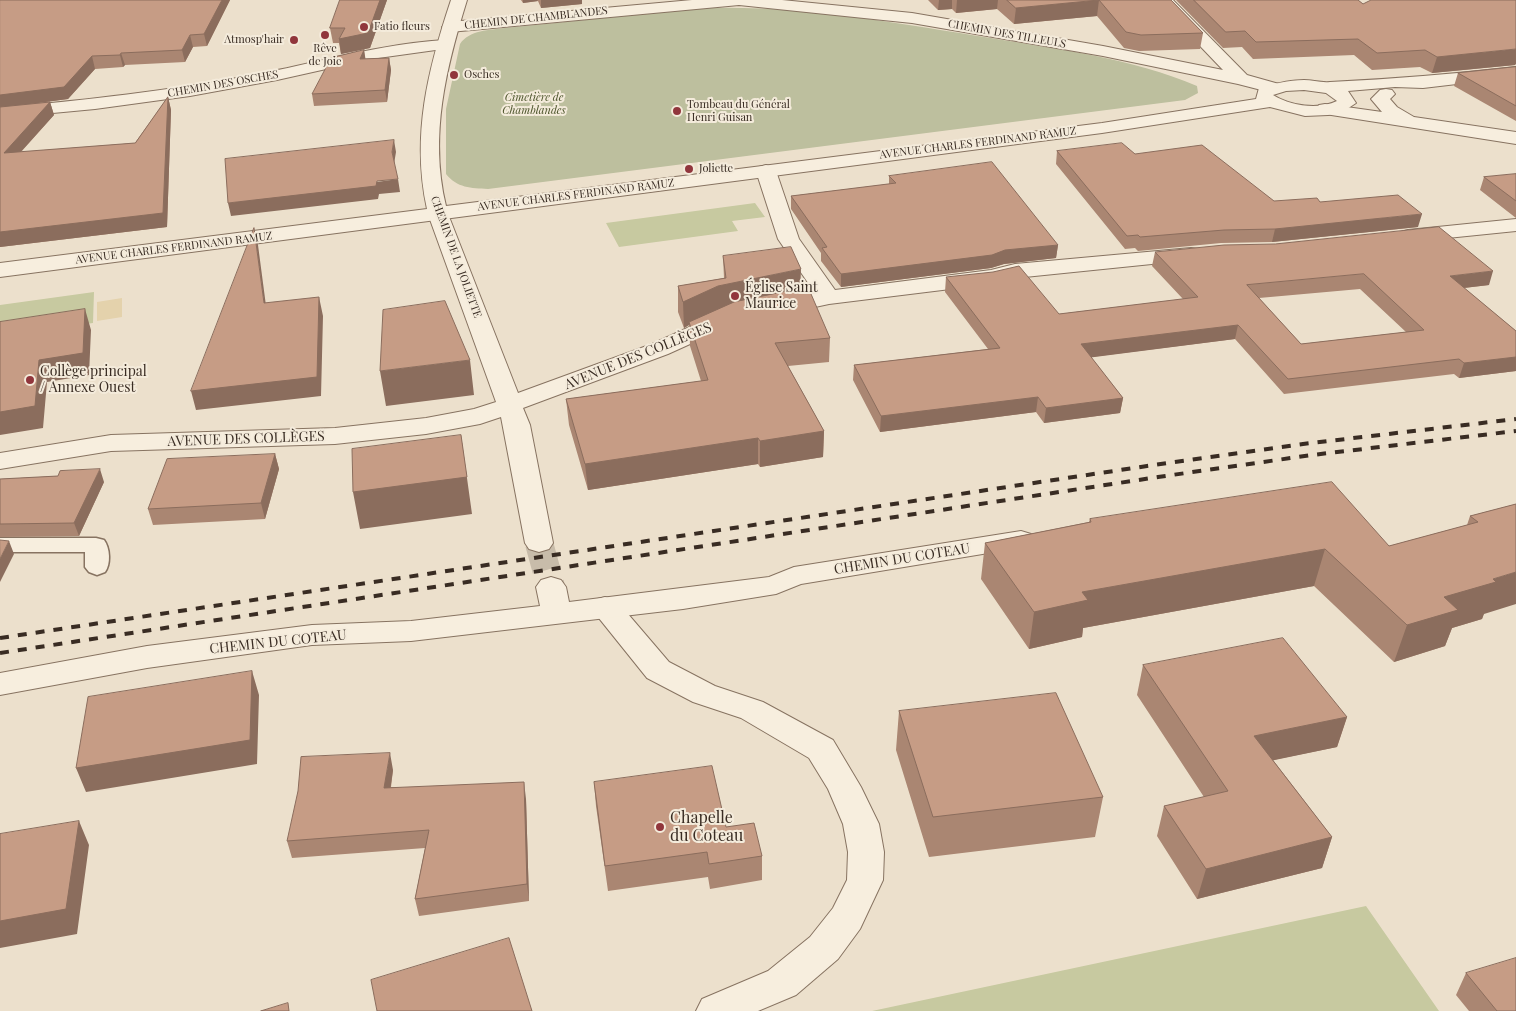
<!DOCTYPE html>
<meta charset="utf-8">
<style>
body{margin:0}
canvas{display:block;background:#ece0cc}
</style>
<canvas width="1516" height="1011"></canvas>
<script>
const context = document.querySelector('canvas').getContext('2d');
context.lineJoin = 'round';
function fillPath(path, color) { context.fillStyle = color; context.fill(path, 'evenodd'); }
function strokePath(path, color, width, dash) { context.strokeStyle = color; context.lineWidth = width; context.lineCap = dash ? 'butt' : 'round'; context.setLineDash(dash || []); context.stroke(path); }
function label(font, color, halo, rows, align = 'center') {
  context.font = font + ' "Playfair Display",serif'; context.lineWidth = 4; context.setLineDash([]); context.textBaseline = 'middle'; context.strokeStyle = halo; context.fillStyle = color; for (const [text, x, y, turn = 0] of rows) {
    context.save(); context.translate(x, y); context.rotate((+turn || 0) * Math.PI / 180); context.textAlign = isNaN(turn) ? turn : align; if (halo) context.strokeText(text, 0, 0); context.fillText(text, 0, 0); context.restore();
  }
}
const green = new Path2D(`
 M 755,203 L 765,217 L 732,221 L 738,231 L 619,247 L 606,223 Z
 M 94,292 L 93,323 L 0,336 L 0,305 Z
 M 1366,906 L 1439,1011 L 872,1011 Z`);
const sand = new Path2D(`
 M 122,298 L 122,317 L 97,321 L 97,302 Z`);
const cemetery = new Path2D(`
 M 706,8 C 801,5 897,23 991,38 C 1061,50 1132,58 1197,86 L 1198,93 L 1185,100 L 488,189 C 471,188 457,188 446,174 L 446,109 L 460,44 C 469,30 490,30 505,28 Z`);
const minorTunnel = new Path2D(`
 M 539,543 L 551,587`);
const service = new Path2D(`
 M 0,538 L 96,538 L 104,540 C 110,548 111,564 105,572 L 97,575 L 89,572 L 85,567 L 85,552 L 0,552 Z`);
const pedestrian = new Path2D(`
 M 605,597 L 616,600 L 669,662 L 715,686 L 763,702 L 833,740 L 861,787 L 879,824 L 884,852 L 883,880 L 860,929 L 838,959 L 796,995 L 758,1011 L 696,1011 L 702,999 L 768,971 L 810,937 L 833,908 L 847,880 L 848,852 L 843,824 L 828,789 L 809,758 L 741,718 L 693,702 L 647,678 L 590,607 L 594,600 Z`);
const minor = new Path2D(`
 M 692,0 L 782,0 L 912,13 L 1103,46 L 1223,70 L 1156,0 L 1173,0 L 1247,75 L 1279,84 L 1282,88 L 1279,92 L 1273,93 L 1238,84 L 1103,56 L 912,23 L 739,5 L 450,32 L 442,27 L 450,22 Z
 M 444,40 L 452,45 L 450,48 L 371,59 L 277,80 L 190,96 L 95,109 L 0,118 L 0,108 C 85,100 169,91 253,75 C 317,63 379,44 444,40 Z
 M 1386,89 L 1392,90 L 1395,94 L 1390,99 L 1397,107 L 1414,117 L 1516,132 L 1516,144 L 1325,114 L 1319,113 L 1316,109 L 1319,105 L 1325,104 L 1382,112 L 1371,99 L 1380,90 Z
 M 766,165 L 773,167 L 776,171 L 799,239 L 835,290 L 991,270 L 1015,264 L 1191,248 L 1199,249 L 1202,254 L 1199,259 L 1191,260 L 1015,278 L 991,284 L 829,304 L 778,315 L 770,313 L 767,308 L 770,303 L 815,293 L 778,239 L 756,171 L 759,167 Z
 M 438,208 L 445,210 L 448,214 L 518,393 L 652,344 L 716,315 L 724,313 L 732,315 L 735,320 L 732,325 L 668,354 L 523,408 L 530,425 L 553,543 L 549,549 L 539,552 L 529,549 L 525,543 L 501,417 L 480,424 L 426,434 L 335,444 L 111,451 L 0,469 L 0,453 L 111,435 L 335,428 L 426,418 L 474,409 L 496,402 L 428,214 L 431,210 Z
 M 1516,219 L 1516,231 L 1408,242 L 1401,240 L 1398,236 L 1401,232 L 1408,230 Z
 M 1021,531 L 1031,534 L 1035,540 L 1031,546 L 801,584 L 776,594 L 683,609 L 411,641 L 312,645 L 147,668 L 0,695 L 0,673 L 147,646 L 312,625 L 411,621 L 540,606 L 536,587 L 541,580 L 551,577 L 561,580 L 566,587 L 569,602 L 769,577 L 794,567 Z`);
const tertiary = new Path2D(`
 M 451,0 L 467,0 C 446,68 429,136 446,206 L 1102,123 L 1256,99 L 1259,88 C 1274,84 1288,80 1304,80 C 1312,80 1321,83 1330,82 C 1392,79 1454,74 1516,67 L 1516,77 L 1423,88 L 1395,87 L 1348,91 L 1356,103 L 1344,111 L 1328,115 L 1305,116 L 1270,107 L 1102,133 L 0,277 L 0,263 L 427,209 C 411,136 428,69 451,0 ZM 1304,90 L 1326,93 L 1337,101 C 1318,110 1291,106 1273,95 L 1286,91 Z`);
const rail = new Path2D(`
 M 0,638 L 1147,466 L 1303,444 L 1516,419
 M 0,653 L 1158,477 L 1312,455 L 1516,431`);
const wall = new Path2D(`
 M 0,0 L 230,0 L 207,46 L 193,47 L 185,62 L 125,65 L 123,67 L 95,69 L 68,99 L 31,104 L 50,102 L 54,115 L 21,152 L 135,143 L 168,97 L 171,110 L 167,227 L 0,247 Z
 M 340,0 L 387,0 L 370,48 L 341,54 L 339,43 L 333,43 L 330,28 Z
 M 521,0 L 582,0 L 582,4 L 541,8 L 538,1 L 523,3 Z
 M 928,0 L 1171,0 L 1203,33 L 1200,49 L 1139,51 L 1124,48 L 1097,16 L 1014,24 L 997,9 L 956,13 L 952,9 L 938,10 Z
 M 1176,0 L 1358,0 L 1363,4 L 1515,65 L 1432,73 L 1420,67 L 1372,70 L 1354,55 L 1253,59 L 1242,47 L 1223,48 Z
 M 364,50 L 365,59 L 389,58 L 391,70 L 387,102 L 314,106 L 312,94 Z
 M 1516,67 L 1516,121 L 1454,86 L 1458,73 Z
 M 1057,151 L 1135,154 L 1274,201 L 1320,202 L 1418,227 L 1272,242 L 1221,243 L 1138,251 L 1135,248 L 1125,249 L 1056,164 Z
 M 1516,174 L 1516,218 L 1480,190 L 1484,177 Z
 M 889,176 L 1058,245 L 1056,258 L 1004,264 L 991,268 L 841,287 L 821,261 L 821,253 L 791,209 L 791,196 L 889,184 Z
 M 1155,252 L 1489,285 L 1464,288 L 1516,331 L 1516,371 L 1459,378 L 1454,374 L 1284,394 L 1235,339 L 1091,357 L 1123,398 L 1120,413 L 1044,423 L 1036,412 L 880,432 L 853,380 L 854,365 L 988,349 L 945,292 L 946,277 L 1059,314 L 1183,299 L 1152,266 ZM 1360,289 L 1406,332 L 1301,344 L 1259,298 Z
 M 723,256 L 800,288 L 830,338 L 829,362 L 788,366 L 824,431 L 823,457 L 760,467 L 758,464 L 588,490 L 569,425 L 566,399 L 701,381 L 690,346 L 689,325 L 684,328 L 678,312 L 678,286 L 724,278 Z
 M 275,454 L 279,469 L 265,519 L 153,525 L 148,509 Z
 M 58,476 L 104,482 L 79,536 L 0,537 L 0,479 Z
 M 1516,504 L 1482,619 L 1452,628 L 1445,646 L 1394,662 L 1314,586 L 1083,628 L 1082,637 L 1029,649 L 981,579 L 985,543 L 1089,522 L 1090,519 L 1389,546 L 1467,525 L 1470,516 Z
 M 1143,665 L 1347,717 L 1337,747 L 1273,760 L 1332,837 L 1322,868 L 1197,899 L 1157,836 L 1164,806 L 1204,797 L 1137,695 Z
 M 899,711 L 1103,797 L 1095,837 L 929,857 L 896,750 Z
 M 393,770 L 391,787 L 526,799 L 529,901 L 419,916 L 415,899 L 425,848 L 292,858 L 287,841 Z
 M 594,782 L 726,827 L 762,856 L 762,880 L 710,889 L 708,877 L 608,891 L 596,806 Z
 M 1466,973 L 1516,1011 L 1469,1011 L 1456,995 Z`);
const shadedWall = new Path2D(`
 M 222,0 L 230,0 L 207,46 L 204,34 Z
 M 380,0 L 387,0 L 370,48 L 341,54 L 339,39 Z
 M 523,0 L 537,0 L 538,1 L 523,3 Z
 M 541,0 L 582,0 L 582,4 L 541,8 Z
 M 939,0 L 952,0 L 952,9 L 938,10 Z
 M 957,0 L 998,0 L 997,9 L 956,13 Z
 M 1099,0 L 1097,16 L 1014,24 L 1016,8 Z
 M 190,35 L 193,47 L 185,62 L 182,50 Z
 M 1516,49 L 1516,64 L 1515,65 L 1432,73 L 1437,57 Z
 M 364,50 L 366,62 L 360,59 Z
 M 121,53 L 125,65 L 123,67 L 120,55 Z
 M 92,56 L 95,69 L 68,99 L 0,108 L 0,95 Z
 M 389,58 L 391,70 L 387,102 L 385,90 Z
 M 168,97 L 171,110 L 167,227 L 0,247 L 0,231 L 163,213 Z
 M 50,102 L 54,115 L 8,166 L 4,153 Z
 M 394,140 L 396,152 L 394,164 L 392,152 Z
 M 398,179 L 400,192 L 379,194 L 378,199 L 231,216 L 228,203 Z
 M 1422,214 L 1418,227 L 1272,242 L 1275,229 Z
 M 254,228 L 258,245 L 268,321 L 264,303 Z
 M 1058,245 L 1056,258 L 1004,264 L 991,268 L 841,287 L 841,274 L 1005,250 Z
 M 801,269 L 800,294 L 689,322 L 689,325 L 684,328 L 683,302 L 718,286 Z
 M 1493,271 L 1489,285 L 1446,290 L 1450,276 Z
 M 319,297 L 323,316 L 321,396 L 196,410 L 191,391 Z
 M 85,309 L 91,330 L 89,375 L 47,382 L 43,428 L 0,435 L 0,412 L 39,360 Z
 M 1238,325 L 1235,339 L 1079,359 L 1081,344 Z
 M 1516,357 L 1516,371 L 1459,378 L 1464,363 Z
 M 470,360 L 474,395 L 386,406 L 380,371 Z
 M 1038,397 L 1036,412 L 880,432 L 881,416 Z
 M 1123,398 L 1120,413 L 1044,423 L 1046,408 Z
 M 824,431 L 823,457 L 760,467 L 760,441 Z
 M 461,435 L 472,514 L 360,529 L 353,492 Z
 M 758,438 L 758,464 L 588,490 L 585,464 Z
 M 275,454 L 279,469 L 265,519 L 261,503 Z
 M 100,469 L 104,482 L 79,536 L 74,523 Z
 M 9,541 L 14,554 L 0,582 L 0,559 Z
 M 1325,549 L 1314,586 L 1083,628 L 1082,637 L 1029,649 L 1034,612 L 1082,592 Z
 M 1516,572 L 1516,604 L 1484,614 L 1482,619 L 1452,628 L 1445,646 L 1394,662 L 1407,625 L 1444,597 L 1493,579 Z
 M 252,671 L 259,695 L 257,764 L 86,792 L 76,768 Z
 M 1347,717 L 1337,747 L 1246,766 L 1254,736 Z
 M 390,753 L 393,770 L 388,805 L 384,788 Z
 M 524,782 L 526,799 L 529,901 L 527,884 Z
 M 79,821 L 89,845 L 77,934 L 0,948 L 0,921 Z
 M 1332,837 L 1322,868 L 1197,899 L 1206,869 Z`);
const building = new Path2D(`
 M 0,0 L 222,0 L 204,34 L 190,35 L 182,50 L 121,53 L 120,55 L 92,56 L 64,87 L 0,95 Z
 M 340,0 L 380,0 L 368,33 L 339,39 L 345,28 L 330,28 Z
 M 1007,0 L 1171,0 L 1203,33 L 1141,35 L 1126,32 L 1099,0 L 1016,8 Z
 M 1194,0 L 1358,0 L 1363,4 L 1371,0 L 1516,0 L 1516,49 L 1437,57 L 1425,50 L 1377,53 L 1358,39 L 1256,42 L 1245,31 L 1226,32 Z
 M 364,50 L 360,59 L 389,58 L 385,90 L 312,94 L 331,58 Z
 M 1516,67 L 1516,106 L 1458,73 Z
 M 168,97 L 163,213 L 0,232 L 0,107 L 50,102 L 4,153 L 135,143 Z
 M 394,140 L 392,152 L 398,179 L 377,181 L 376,186 L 228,203 L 225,159 Z
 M 1122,143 L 1135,154 L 1202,145 L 1274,201 L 1317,198 L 1320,202 L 1398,195 L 1422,214 L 1275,229 L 1224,230 L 1140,237 L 1138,235 L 1127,236 L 1057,151 Z
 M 992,162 L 1058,245 L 1005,250 L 992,255 L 841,274 L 822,248 L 827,247 L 791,196 L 896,183 L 889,176 Z
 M 1516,174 L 1516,201 L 1484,177 Z
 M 1439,227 L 1493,271 L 1450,276 L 1516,331 L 1516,357 L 1464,363 L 1459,359 L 1288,379 L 1238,325 L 1081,344 L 1123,398 L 1046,408 L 1038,397 L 881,416 L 854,365 L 1000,348 L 946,277 L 993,272 L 1019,266 L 1059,314 L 1198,297 L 1155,252 L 1224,245 L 1275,244 ZM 1364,274 L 1424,330 L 1301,344 L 1247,285 Z
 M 254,228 L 264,303 L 319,297 L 317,377 L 191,391 Z
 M 791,247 L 801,269 L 718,286 L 683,302 L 678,286 L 726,278 L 723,256 Z
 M 808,287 L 830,338 L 775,343 L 824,431 L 760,441 L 758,438 L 585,464 L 566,399 L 708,380 L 689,322 L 734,302 Z
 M 445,301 L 470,360 L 380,371 L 383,310 Z
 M 85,309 L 83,353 L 39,360 L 35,406 L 0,412 L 0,322 Z
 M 461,435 L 467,477 L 353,492 L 352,449 Z
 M 275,454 L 261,503 L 148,509 L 167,459 Z
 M 100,469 L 74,523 L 0,524 L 0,479 L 58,476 L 60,471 Z
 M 1332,482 L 1389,546 L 1478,522 L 1470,516 L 1516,504 L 1516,572 L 1493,579 L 1496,582 L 1444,597 L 1458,610 L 1407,625 L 1325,549 L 1082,592 L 1088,600 L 1034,612 L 985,543 L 1091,522 L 1090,519 Z
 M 0,540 L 9,541 L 0,559 Z
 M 1283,638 L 1347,717 L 1254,736 L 1332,837 L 1206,869 L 1164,806 L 1228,791 L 1143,665 Z
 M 252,671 L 250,740 L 76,768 L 88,697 Z
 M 1056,693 L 1103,797 L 933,817 L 899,711 Z
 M 390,753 L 384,788 L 524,782 L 527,884 L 415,899 L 429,830 L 287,841 L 298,791 L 301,757 Z
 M 712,766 L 726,827 L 754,823 L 762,856 L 709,864 L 707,852 L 605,866 L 594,782 Z
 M 79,821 L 66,909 L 0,921 L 0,834 Z
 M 509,938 L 532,1011 L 377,1011 L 371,980 Z
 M 1516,958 L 1516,1011 L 1497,1011 L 1466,973 Z
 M 288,1003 L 289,1011 L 261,1011 Z`);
const markers = [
 [364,27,5,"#91363c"],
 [325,35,5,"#91363c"],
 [294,40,5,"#91363c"],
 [454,75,5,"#91363c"],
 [677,111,5,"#91363c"],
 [689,169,5,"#91363c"],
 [735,296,5,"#91363c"],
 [30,380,5,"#91363c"],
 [660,827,5,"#91363c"]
];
const farStreetnames = [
 ["CHEMIN DE CHAMBLANDES",536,18,-6],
 ["CHEMIN DES TILLEULS",1007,34,10],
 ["CHEMIN DES OSCHES",223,84,-10],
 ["AVENUE CHARLES FERDINAND RAMUZ",978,143,-7],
 ["AVENUE CHARLES FERDINAND RAMUZ",576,195,-7],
 ["AVENUE CHARLES FERDINAND RAMUZ",174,248,-7],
 ["CHEMIN DE LA JOLIETTE",456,257,70]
];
const farPoinames = [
 ["Fatio fleurs",374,27],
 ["Atmosp'hair",284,40,"right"],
 ["Rêve",325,49,"center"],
 ["de Joie",325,62,"center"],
 ["Osches",464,75],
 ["Tombeau du Général",687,105],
 ["Henri Guisan",687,118],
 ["Joliette",699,169]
];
const farParknames = [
 ["Cimetière de",534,98],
 ["Chamblandes",534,111]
];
const poiNames = [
 ["Église Saint",745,288],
 ["Maurice",745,304],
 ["Collège principal",40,372],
 ["/ Annexe Ouest",40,388]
];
const streetNames = [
 ["AVENUE DES COLLÈGES",638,356,-22],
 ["AVENUE DES COLLÈGES",246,439,-2],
 ["CHEMIN DU COTEAU",902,559,-9],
 ["CHEMIN DU COTEAU",278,642,-6]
];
const nearPoinames = [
 ["Chapelle",670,818],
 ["du Coteau",670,836]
];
fillPath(green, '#c7c9a0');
fillPath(sand, '#e4d2ac');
fillPath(cemetery, '#bdbf9e');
strokePath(minorTunnel, '#c8bcaa', 28, [28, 14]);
strokePath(service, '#877361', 3);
strokePath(pedestrian, '#877361', 2);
strokePath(minor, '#877361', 2);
strokePath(tertiary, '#877361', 2);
fillPath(service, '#f7eede');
fillPath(pedestrian, '#f7eede');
fillPath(minor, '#f7eede');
fillPath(tertiary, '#f7eede');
strokePath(rail, '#392c23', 4, [9, 9]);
fillPath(wall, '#aa8672');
fillPath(shadedWall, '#8b6d5d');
fillPath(building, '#c69c85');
strokePath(building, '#8b6d5d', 1);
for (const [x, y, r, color] of markers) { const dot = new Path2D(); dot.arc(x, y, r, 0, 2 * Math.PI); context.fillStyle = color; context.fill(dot); strokePath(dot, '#f4ebdb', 2); }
label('11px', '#392c23', '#f4ebdb', farStreetnames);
label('11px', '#392c23', '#f4ebdb', farPoinames, 'left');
label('italic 11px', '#4c542b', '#f4ebdb', farParknames);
label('14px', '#392c23', '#f4ebdb', poiNames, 'left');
label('14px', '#392c23', '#f4ebdb', streetNames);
label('16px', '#392c23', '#f4ebdb', nearPoinames, 'left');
</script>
